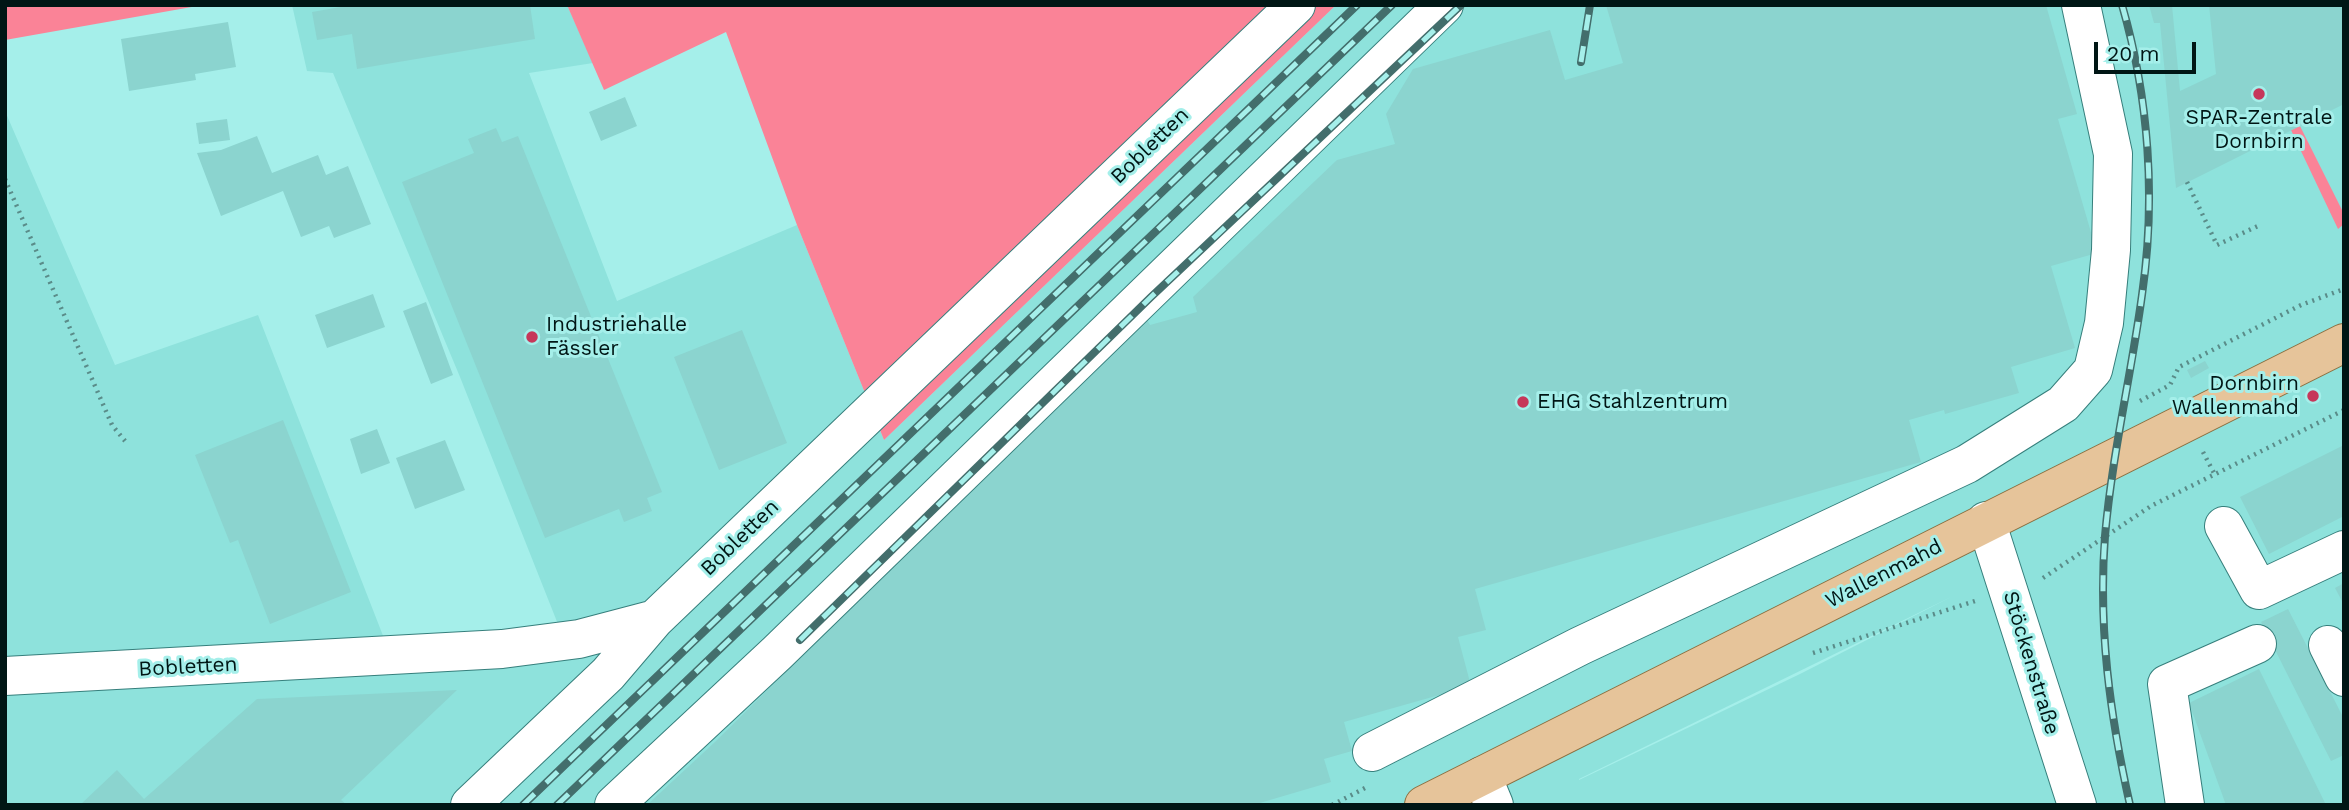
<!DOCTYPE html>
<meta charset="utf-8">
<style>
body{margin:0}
#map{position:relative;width:2349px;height:810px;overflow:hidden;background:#a5efea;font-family:"Work Sans",sans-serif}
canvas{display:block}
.frame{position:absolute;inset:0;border:7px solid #001615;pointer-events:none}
.scale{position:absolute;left:2094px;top:42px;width:102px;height:32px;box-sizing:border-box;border:4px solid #001615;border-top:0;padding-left:9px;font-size:21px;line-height:24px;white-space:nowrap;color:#001615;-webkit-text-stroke:5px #a5efea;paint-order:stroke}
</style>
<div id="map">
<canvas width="2349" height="810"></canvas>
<div class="frame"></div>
<div class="scale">20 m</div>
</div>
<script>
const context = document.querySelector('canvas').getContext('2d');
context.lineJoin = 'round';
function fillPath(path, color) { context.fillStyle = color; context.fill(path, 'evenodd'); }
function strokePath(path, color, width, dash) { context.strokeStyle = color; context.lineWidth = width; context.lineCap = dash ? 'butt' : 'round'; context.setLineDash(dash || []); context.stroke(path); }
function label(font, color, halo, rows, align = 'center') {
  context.font = font + ' "Work Sans",sans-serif'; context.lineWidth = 6; context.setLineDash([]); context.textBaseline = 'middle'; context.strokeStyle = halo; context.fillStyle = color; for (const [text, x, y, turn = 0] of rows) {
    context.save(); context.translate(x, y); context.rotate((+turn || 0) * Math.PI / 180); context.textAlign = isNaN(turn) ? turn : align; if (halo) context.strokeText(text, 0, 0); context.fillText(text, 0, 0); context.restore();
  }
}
const built = new Path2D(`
 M 292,5 L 567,5 L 593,63 L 529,73 L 617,301 L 797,225 L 884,440 L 1336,5 L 2344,5 L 2344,805 L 5,805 L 5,111 L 115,365 L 258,315 L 396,669 L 571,657 L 460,377 L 333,73 L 307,71 ZM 1951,597 L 1800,674 L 1579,780 L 1579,779 Z`);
const green = new Path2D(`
 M 5,5 L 203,5 L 5,40 Z
 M 567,5 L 1336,5 L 884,440 L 797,225 L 726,32 L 604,90 Z
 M 2300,126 L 2344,214 L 2344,224 L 2338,229 L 2291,130 Z`);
const building = new Path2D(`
 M 352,5 L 530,5 L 535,39 L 357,69 L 352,34 L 317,40 L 312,12 Z
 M 1606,5 L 2046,5 L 2077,114 L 2058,119 L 2097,253 L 2051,266 L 2075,348 L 2011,367 L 2019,393 L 1945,414 L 1944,410 L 1909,420 L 1921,462 L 1475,589 L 1486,630 L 1458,637 L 1471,686 L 1344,722 L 1352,751 L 1324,759 L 1331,782 L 1253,805 L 647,805 L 715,742 L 1145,316 L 1150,325 L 1197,312 L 1193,297 L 1337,160 L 1395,144 L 1386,114 L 1413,69 L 1550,30 L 1565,80 L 1623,63 Z
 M 2149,5 L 2172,5 L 2180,91 L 2216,74 L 2209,5 L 2344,5 L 2344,104 L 2176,188 L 2160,23 L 2154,23 Z
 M 228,22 L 236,67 L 195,74 L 196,80 L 129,91 L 121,39 Z
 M 625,97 L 637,126 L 601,141 L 589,112 Z
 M 227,119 L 230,140 L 199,144 L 196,123 Z
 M 496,128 L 502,142 L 518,136 L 662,492 L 647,498 L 652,511 L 624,522 L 619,509 L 545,538 L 402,182 L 474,153 L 468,139 Z
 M 257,136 L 272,173 L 318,155 L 326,175 L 348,166 L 371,224 L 334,238 L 329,226 L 301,237 L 283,191 L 221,216 L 197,153 L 221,150 Z
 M 373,294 L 385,327 L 327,348 L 315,315 Z
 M 426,302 L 453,375 L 431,384 L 403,311 Z
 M 742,330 L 787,443 L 719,470 L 674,357 Z
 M 2205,361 L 2209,368 L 2191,378 L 2187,370 Z
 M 283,420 L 351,592 L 270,624 L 238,540 L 230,543 L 195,455 Z
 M 377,429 L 390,463 L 361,474 L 350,439 Z
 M 445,440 L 465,490 L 415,509 L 396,458 Z
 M 2344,445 L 2344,516 L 2269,554 L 2240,497 Z
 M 2344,583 L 2344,605 L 2335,588 Z
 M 2288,609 L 2344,719 L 2344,755 L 2331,761 L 2261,622 Z
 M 2259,669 L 2326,805 L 2226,805 L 2189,703 Z
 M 457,690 L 341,800 L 347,805 L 80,805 L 117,770 L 144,799 L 257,699 Z`);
const path = new Path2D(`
 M 5,179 L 112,425 L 125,441
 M 2187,182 L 2217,245 L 2260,225
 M 2140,401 L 2170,385 L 2179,367 L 2301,305 L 2344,289
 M 2203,452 L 2215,475
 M 2043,578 L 2151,506 L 2344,410
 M 1813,653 L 1975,601
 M 1332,805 L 1365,788`);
const minor = new Path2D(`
 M 1986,521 L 2077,805
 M 2224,526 L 2259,590 L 2344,550
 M 2328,645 L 2344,677
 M 5,676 L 502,649 L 579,639 L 655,619 L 1296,5
 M 1372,752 L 1580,646 L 1967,464 L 2063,404 L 2093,370 L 2104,323 L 2111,250 L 2113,154 L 2081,5
 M 1482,776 L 1494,805
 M 470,805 L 608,674 L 655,619
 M 614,805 L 777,653 L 1444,5
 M 2185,805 L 2167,684 L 2257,644`);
const major = new Path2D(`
 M 1424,805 L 2344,343`);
const rail = new Path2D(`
 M 2122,5 C 2149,98 2156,199 2142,295 C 2131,376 2112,455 2105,536 C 2098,628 2110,716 2130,805
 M 1581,62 L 1590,5
 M 800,640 L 1151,297 L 1461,5
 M 523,805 L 1357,5
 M 557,805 L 1392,5`);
const markers = [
 [2259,94,7,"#c6375a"],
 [532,337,7,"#c6375a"],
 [2313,396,7,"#c6375a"],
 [1523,402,7,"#c6375a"]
];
const poiNames = [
 ["SPAR-Zentrale",2259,118,"center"],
 ["Dornbirn",2259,142,"center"],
 ["Industriehalle",546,325],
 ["Fässler",546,349],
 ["Dornbirn",2299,384,"right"],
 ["Wallenmahd",2299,408,"right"],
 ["EHG Stahlzentrum",1537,402]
];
const streetNames = [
 ["Bobletten",1150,146,-44],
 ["Bobletten",740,538,-44],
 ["Wallenmahd",1884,574,-27],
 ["Stöckenstraße",2031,663,73],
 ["Bobletten",188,667,-3]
];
fillPath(built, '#8ee2dc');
fillPath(green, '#fa8397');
fillPath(building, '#8bd4cf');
strokePath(minor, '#367f7c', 40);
strokePath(major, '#8b6e3f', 40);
strokePath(path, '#5a8c89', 4.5, [2, 5]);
strokePath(minor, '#fff', 38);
strokePath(major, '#e6c49a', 38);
strokePath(rail, '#436e6c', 8);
strokePath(rail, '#a5efea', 5, [16]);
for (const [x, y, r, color] of markers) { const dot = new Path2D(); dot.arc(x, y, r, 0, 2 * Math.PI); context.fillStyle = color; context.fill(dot); strokePath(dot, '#a5efea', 2.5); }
label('21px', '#001615', '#a5efea', poiNames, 'left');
label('21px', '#001615', '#a5efea', streetNames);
</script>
